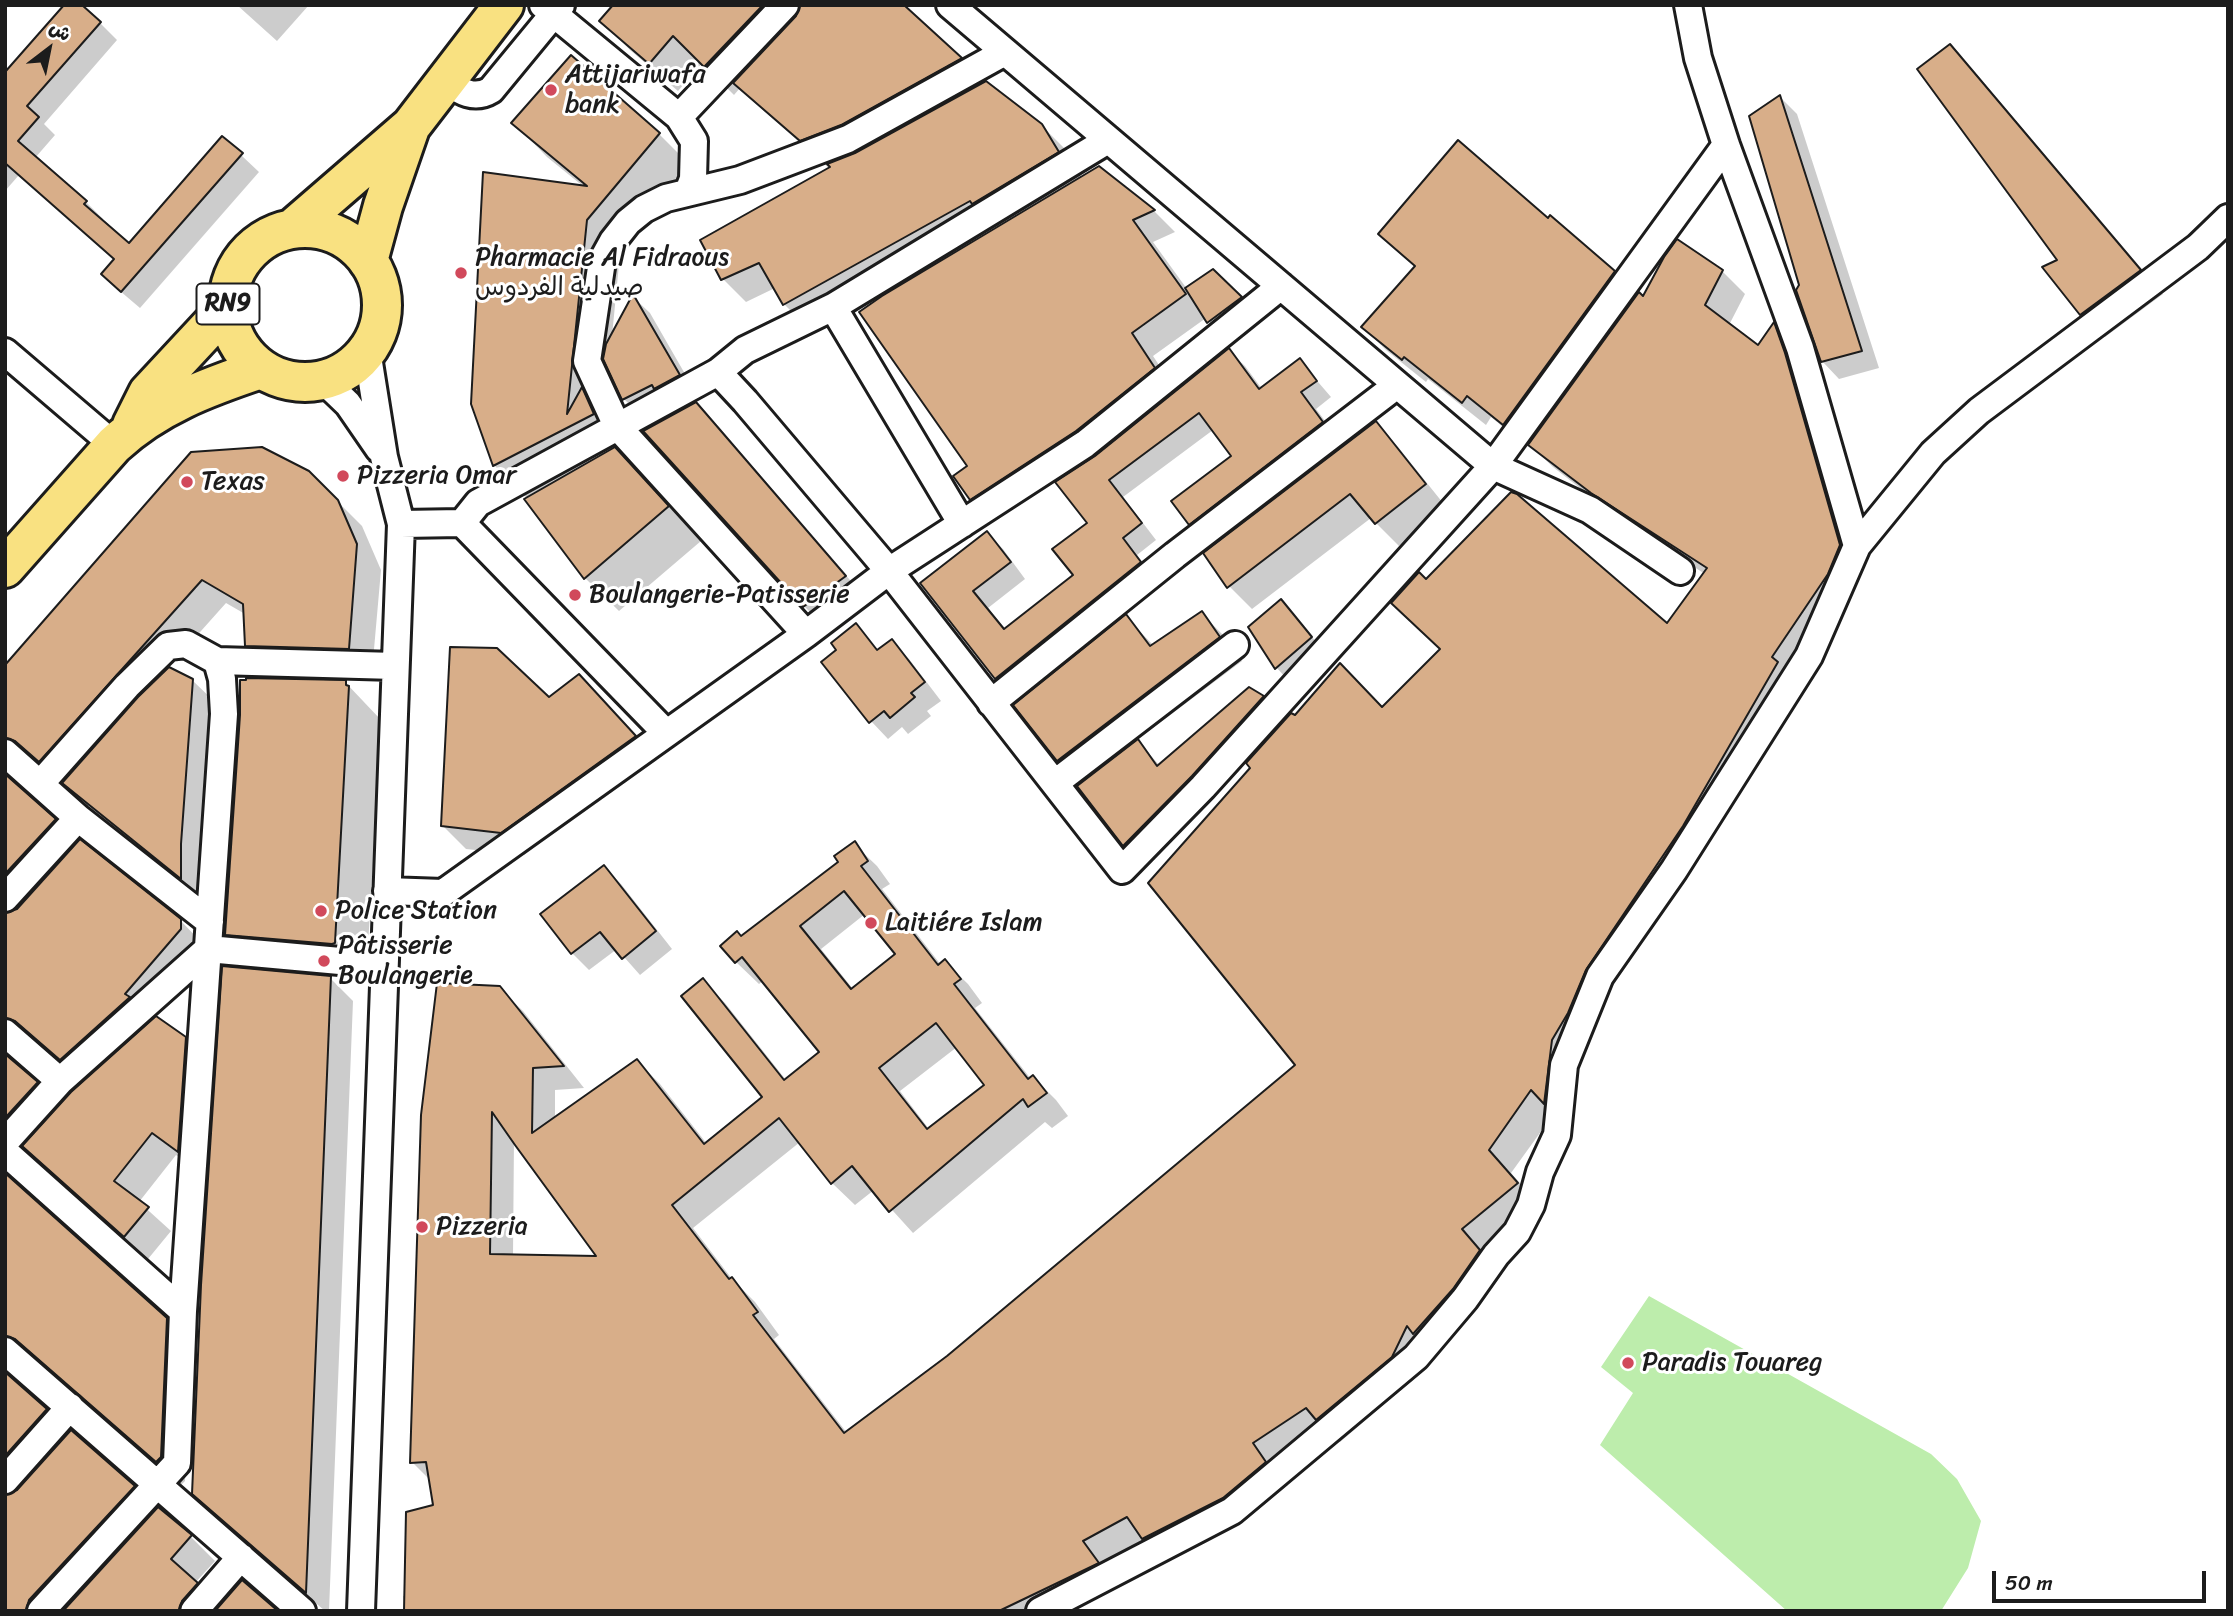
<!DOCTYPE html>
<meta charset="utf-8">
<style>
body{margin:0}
#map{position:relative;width:2233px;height:1616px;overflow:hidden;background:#fff;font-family:Sriracha,"Playpen Sans Arabic",sans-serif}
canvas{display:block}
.frame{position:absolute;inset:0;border:7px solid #1c1c1c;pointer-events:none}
.north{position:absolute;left:14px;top:14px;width:70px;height:70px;-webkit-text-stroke:5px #fff;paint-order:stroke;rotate:32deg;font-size:19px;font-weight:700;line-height:28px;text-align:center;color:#1c1c1c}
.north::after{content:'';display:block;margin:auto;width:24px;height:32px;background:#1c1c1c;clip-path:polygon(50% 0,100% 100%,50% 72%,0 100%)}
.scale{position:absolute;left:1992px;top:1571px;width:214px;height:32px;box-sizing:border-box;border:4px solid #1c1c1c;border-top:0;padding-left:9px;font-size:21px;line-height:24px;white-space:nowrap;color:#1c1c1c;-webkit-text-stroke:5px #fff;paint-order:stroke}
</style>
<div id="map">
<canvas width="2233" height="1616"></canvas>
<div class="frame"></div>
<div class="north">ش</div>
<div class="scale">50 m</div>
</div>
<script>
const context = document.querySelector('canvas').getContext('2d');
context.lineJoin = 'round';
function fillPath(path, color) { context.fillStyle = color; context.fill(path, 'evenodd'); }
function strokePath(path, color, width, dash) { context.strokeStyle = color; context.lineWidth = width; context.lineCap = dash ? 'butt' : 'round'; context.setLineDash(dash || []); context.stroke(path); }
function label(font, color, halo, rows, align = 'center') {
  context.font = font + ' Sriracha,"Playpen Sans Arabic",sans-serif'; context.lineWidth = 6; context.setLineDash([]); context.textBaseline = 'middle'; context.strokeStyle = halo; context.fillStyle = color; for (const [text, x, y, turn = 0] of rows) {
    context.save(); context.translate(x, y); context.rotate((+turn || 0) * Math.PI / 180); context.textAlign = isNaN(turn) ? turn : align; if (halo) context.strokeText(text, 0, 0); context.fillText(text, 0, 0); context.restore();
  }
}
const green = new Path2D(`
 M 1649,1296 L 1931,1454 L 1957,1479 L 1981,1521 L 1968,1568 L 1941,1611 L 1787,1611 L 1600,1445 L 1633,1393 L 1601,1367 Z`);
const shadow = new Path2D(`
 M 237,5 L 309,5 L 277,41 Z
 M 615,5 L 902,5 L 985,83 L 1041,125 L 1065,149 L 1082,178 L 1098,168 L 1154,211 L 1175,232 L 1153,242 L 1187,289 L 1213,271 L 1258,315 L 1226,339 L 1206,318 L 1153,356 L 1177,392 L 1229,351 L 1245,366 L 1262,389 L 1300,361 L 1331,397 L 1316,409 L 1338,438 L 1206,539 L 1190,523 L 1233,456 L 1213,430 L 1123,497 L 1156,540 L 1137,555 L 1156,579 L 1013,694 L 997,678 L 922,583 L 987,534 L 1003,549 L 1025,579 L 988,608 L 1006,630 L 1075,576 L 1089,523 L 1056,480 L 993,521 L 971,499 L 969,467 L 998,228 L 993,224 L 807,327 L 784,304 L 775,288 L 746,302 L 723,279 L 702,241 L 830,169 L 764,111 L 740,88 L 734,95 L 702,63 L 678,91 L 630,50 L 602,21 Z
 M 100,23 L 117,40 L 44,124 L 55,135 L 35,158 L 86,202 L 103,219 L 101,221 L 129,245 L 223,138 L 259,172 L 140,308 L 120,291 L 116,260 L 19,175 L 5,191 L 5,75 Z
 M 1950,47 L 1973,70 L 2163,294 L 2105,337 L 2082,314 L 2045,268 L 2059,261 Z
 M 571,57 L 659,134 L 693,168 L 620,254 L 612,336 L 633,297 L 650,313 L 696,393 L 641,416 L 624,399 L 608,366 L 604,411 L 627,448 L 618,453 L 701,541 L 619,611 L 585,578 L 528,499 L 494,465 L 584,187 L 547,157 L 514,123 Z
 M 1780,97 L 1797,114 L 1879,368 L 1839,379 L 1822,361 L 1801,286 Z
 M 1548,221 L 1614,273 L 1638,297 L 1644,299 L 1722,271 L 1745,294 L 1729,325 L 1759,348 L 1774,325 L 1796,347 L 1807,377 L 1862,569 L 1850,597 L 1794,680 L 1800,686 L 1705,849 L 1608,993 L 1590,1036 L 1574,1063 L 1555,1112 L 1511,1173 L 1540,1206 L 1484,1253 L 1502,1274 L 1475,1312 L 1437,1355 L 1430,1348 L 1414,1379 L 1340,1442 L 1329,1430 L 1274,1467 L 1288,1485 L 1246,1520 L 1166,1560 L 1147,1542 L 1104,1564 L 1120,1586 L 1068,1611 L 405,1611 L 403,1596 L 407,1595 L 435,1507 L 431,1481 L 412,1462 L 499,988 L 523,1011 L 584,1088 L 555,1090 L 555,1119 L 637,1061 L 660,1084 L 707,1144 L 764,1097 L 703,981 L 725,1003 L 786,1080 L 822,1053 L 763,981 L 759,984 L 736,962 L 741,938 L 840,862 L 854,844 L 877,866 L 890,884 L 882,889 L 941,965 L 945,962 L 968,984 L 982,1003 L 975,1008 L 1031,1079 L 1033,1077 L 1056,1100 L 1068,1116 L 1052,1128 L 1045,1122 L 913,1233 L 874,1190 L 855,1205 L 832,1183 L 800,1142 L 693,1228 L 732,1279 L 755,1302 L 779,1335 L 774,1339 L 847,1433 L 948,1358 L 1297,1066 L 1295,718 L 1382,709 L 1442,649 L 1426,582 L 1667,626 L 1705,574 L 1616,516 L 1553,467 L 1529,444 L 1527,447 L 1491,417 L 1486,425 L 1428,379 L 1426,382 L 1386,350 L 1363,327 L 1416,268 L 1380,234 ZM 865,914 L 897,954 L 853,989 L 821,949 ZM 957,1047 L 986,1085 L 929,1129 L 900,1091 ZM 514,1139 L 599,1258 L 513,1256 Z
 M 696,404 L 719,427 L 867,600 L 827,629 L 804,606 Z
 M 1375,424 L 1398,447 L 1447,508 L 1399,546 L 1371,518 L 1252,609 L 1229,586 Z
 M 308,472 L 362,526 L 381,570 L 372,672 L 271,670 L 246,645 L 245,614 L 226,603 L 168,668 L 192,680 L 216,703 L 203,899 L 88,806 L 65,783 L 64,785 L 35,761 L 24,762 L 13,774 L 13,783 L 78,844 L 180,920 L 204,945 L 148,1018 L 185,1038 L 208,1062 L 201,1173 L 176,1155 L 139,1202 L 171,1231 L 148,1259 L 25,1147 L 13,1164 L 14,1183 L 190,1344 L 185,1481 L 181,1485 L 42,1363 L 34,1359 L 25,1359 L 13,1372 L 14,1381 L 70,1434 L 191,1537 L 215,1561 L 195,1583 L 220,1608 L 275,1611 L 5,1611 L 5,668 ZM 34,1041 L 85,1083 L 60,1107 L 14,1064 L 13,1056 L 24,1042 Z
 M 1201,613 L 1224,636 L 1242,661 L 1137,740 L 1160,766 L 1249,689 L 1263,697 L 1280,714 L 1142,862 L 1125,845 L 1079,787 L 1082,784 L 1059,760 L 1016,705 L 1126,617 L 1154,646 Z
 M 1292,613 L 1322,649 L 1287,679 L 1276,667 Z
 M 855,626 L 879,651 L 892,642 L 909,659 L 941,701 L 927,711 L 931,716 L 908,734 L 902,727 L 888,739 L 871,721 L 838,651 Z
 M 248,682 L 345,682 L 382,721 L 366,977 L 260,968 L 226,934 Z
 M 549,699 L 602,699 L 657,760 L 524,855 L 466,849 L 443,826 Z
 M 604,867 L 621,884 L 672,949 L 640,975 L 617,949 L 589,970 L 572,953 Z
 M 330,978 L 353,1001 L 329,1611 L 325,1611 L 217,1517 L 194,1493 Z`);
const building = new Path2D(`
 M 64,5 L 82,5 L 101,22 L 27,106 L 39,117 L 18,141 L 87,201 L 84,204 L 129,243 L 222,136 L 243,153 L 121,292 L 101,274 L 114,259 L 5,163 L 5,72 Z
 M 613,5 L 763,5 L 704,67 L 673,36 L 649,64 L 599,21 Z
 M 800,5 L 904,5 L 962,58 L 841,125 L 800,141 L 733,83 L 796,16 Z
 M 1950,44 L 2141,270 L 2080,315 L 2042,267 L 2057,260 L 1917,69 Z
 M 571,55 L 660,133 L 587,220 L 567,414 L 582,387 L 594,414 L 493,466 L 471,404 L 483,172 L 587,186 L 511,123 Z
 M 986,81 L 1042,124 L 1059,152 L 972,204 L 970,201 L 783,305 L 759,263 L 721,280 L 700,240 L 830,167 L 827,164 L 855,153 Z
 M 1780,95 L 1862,351 L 1821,362 L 1796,290 L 1799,285 L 1749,116 Z
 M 1458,140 L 1548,218 L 1550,215 L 1615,271 L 1503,425 L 1467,396 L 1462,403 L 1404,357 L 1402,360 L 1361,327 L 1415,266 L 1378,234 Z
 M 1099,166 L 1155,210 L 1133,220 L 1186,294 L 1132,333 L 1155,368 L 1076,431 L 970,500 L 953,476 L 967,466 L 859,312 L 882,296 Z
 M 1677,239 L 1723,270 L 1705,305 L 1758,345 L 1774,322 L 1785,353 L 1840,545 L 1828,574 L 1772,657 L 1778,662 L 1683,826 L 1586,970 L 1568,1013 L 1552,1040 L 1544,1104 L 1531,1090 L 1489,1150 L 1518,1183 L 1462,1229 L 1480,1250 L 1453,1289 L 1413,1334 L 1407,1326 L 1392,1357 L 1316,1420 L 1306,1408 L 1253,1443 L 1266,1462 L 1223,1498 L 1142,1539 L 1127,1517 L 1083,1541 L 1099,1563 L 999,1611 L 404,1611 L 406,1512 L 433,1505 L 426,1462 L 410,1463 L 421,1115 L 437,983 L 500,986 L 564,1066 L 533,1068 L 532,1133 L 637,1059 L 704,1144 L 762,1097 L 681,996 L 703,978 L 784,1080 L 819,1052 L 742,957 L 735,963 L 720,946 L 737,931 L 741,936 L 838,862 L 834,856 L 855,841 L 868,861 L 861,866 L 938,965 L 945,959 L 961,979 L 954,984 L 1028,1079 L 1033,1075 L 1047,1093 L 1028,1107 L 1023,1099 L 889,1212 L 852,1166 L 831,1184 L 779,1118 L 672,1205 L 729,1279 L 732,1277 L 758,1312 L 753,1315 L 844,1433 L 947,1356 L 1295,1065 L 1148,883 L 1250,768 L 1246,763 L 1291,713 L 1295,715 L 1340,663 L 1382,707 L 1440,649 L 1391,603 L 1419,572 L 1426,579 L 1511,492 L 1517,494 L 1667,623 L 1707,568 L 1591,493 L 1528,445 L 1639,292 L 1643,296 L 1664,257 ZM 844,891 L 895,954 L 851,989 L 800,926 ZM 936,1023 L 984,1085 L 927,1129 L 879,1068 ZM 492,1112 L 515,1145 L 596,1256 L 490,1254 Z
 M 1213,269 L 1242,297 L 1207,323 L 1185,288 Z
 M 633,294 L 680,375 L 654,389 L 652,385 L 622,400 L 603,359 L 606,344 Z
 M 1229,348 L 1259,389 L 1300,358 L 1317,381 L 1301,392 L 1323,422 L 1189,525 L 1171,501 L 1231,456 L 1199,413 L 1109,480 L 1142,523 L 1123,538 L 1141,562 L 995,679 L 920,583 L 987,531 L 1011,562 L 973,591 L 1004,629 L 1073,575 L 1052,549 L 1087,523 L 1055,482 L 1095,456 Z
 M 696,402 L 846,576 L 803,607 L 643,431 Z
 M 1376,421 L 1426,484 L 1375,524 L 1350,494 L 1227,588 L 1203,553 Z
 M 262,447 L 309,471 L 338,500 L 357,544 L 349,649 L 245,646 L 243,604 L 202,580 L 39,762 L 15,741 L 5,738 L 5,665 L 191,452 Z
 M 615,447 L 669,506 L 584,579 L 524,499 Z
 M 1281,599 L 1312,637 L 1275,669 L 1248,627 Z
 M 1202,611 L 1220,637 L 1057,761 L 1013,705 L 1126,614 L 1150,646 Z
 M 856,623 L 877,650 L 892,639 L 925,682 L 911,693 L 915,697 L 890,718 L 884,711 L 869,723 L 821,662 L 836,650 L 831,643 Z
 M 450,647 L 497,648 L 549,697 L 579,674 L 636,736 L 501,833 L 441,826 Z
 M 169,667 L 193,679 L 181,844 L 181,879 L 62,783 L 138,697 Z
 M 246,678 L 346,680 L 346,685 L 349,686 L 335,943 L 332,944 L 225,935 L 240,715 L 240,680 L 246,680 Z
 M 1249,687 L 1264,696 L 1192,776 L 1123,846 L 1077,786 L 1138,739 L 1157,766 Z
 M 5,774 L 56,819 L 5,874 Z
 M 80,839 L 181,919 L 181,929 L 125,994 L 130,997 L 60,1060 L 15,1021 L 5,1018 L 5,913 L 17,909 Z
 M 604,865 L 656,931 L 622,959 L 600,932 L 571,954 L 540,914 Z
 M 222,966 L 331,976 L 306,1593 L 192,1494 L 201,1285 Z
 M 156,1016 L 186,1037 L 178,1152 L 152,1133 L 114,1181 L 149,1207 L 124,1237 L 22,1146 L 71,1092 Z
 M 5,1054 L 38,1082 L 5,1118 Z
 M 5,1173 L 167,1318 L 161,1457 L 156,1462 L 15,1339 L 5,1336 Z
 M 5,1372 L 47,1409 L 5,1456 Z
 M 71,1430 L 135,1486 L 29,1600 L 26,1611 L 5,1611 L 5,1495 L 17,1490 Z
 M 158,1507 L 192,1535 L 171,1559 L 198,1583 L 182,1601 L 179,1611 L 63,1611 Z
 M 242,1580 L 278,1611 L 215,1611 Z`);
const minor = new Path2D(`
 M 543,5 L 679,117 L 694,141 L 693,179 L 688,192
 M 950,5 L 1493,466 L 1590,510 L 1680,571
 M 1688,5 L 1698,58 L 1726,145 L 1800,348 L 1857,546
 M 444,80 C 459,90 473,101 491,90 L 561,5
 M 679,117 L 785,5
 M 833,307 L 962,524
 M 5,352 L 114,445
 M 718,372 L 745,401 L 889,571 L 1122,870 L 1203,787 L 1493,466 L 1726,145
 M 323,380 L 348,404 L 379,449
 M 462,523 L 666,733
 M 401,524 L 462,523 L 478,503 L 718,372 L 745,350 L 833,307 L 1108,140
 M 806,634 L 617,426 L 587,361 L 602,261 L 613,241 L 628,222 L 644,209 L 666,198 L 740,180 L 848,139 L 1005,52
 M 217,661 L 395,666
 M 991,703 L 1175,555 L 1397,385
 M 5,753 L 78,818 L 210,922
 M 1055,783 L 1235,645
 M 40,784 L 127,686 L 168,646 L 186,644 L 217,661 L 222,679 L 224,714 L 183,1311 L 177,1463 L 41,1611
 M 387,891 L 443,893 L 806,634 L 889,571 L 1085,444 L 1281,286
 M 5,898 L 78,818
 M 5,1033 L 60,1081
 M 5,1142 L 60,1081 L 208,949 L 384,965
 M 5,1152 L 183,1311
 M 5,1351 L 302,1611
 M 5,1480 L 70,1407
 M 194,1611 L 241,1557
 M 361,1611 L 401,524 L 384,457 L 367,350
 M 1040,1611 L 1232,1511 L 1416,1357 L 1465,1299 L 1496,1255 L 1517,1232 L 1531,1205 L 1540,1172 L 1557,1135 L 1564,1065 L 1600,976 L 1674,870 L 1809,656 L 1857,546 L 1933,453 L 1979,411 L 2198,247 L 2228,218`);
const primary = new Path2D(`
 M228 305a77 77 0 1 1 154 0a77 77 0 1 1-154 0Z
 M 292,229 L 411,126 L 504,5
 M 368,261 L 383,206 L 410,128
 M 132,425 L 148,393 L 227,308
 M 5,568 L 114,445 C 156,406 207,387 261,369`);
const markers = [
 [551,90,7,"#d1495b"],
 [461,273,7,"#d1495b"],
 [343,476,7,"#d1495b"],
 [187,482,7,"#d1495b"],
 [575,595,7,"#d1495b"],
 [321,911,7,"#d1495b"],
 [871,923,7,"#d1495b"],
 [324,961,7,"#d1495b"],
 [422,1227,7,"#d1495b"],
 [1628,1363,7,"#d1495b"]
];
const shields = [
 [228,304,63]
];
const shieldNames = [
 ["RN9",228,304]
];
const poiNames = [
 ["Attijariwafa",565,75],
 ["bank",565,105],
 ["Pharmacie Al Fidraous",475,258],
 ["صيدلية الفردوس",475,288],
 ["Pizzeria Omar",357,476],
 ["Texas",201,482],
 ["Boulangerie-Patisserie",589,595],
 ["Police Station",335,911],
 ["Laitiére Islam",885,923],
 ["Pâtisserie",338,946],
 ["Boulangerie",338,976],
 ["Pizzeria",436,1227],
 ["Paradis Touareg",1642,1363]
];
fillPath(green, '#bdedac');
fillPath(shadow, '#0003');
fillPath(building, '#d8ae89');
strokePath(building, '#1c1c1c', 2);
strokePath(minor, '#1c1c1c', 32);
strokePath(primary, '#1c1c1c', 44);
strokePath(minor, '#fff', 26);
strokePath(primary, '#f9e181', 38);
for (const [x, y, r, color] of markers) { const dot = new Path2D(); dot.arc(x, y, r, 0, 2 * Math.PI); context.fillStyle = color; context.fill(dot); strokePath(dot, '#fff', 2.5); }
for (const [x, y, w] of shields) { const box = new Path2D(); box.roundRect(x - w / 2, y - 20.5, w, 41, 5); context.fillStyle = '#fff'; context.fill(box); strokePath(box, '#1c1c1c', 2); }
label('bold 24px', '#1c1c1c', null, shieldNames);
label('26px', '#1c1c1c', '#fff', poiNames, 'left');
</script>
